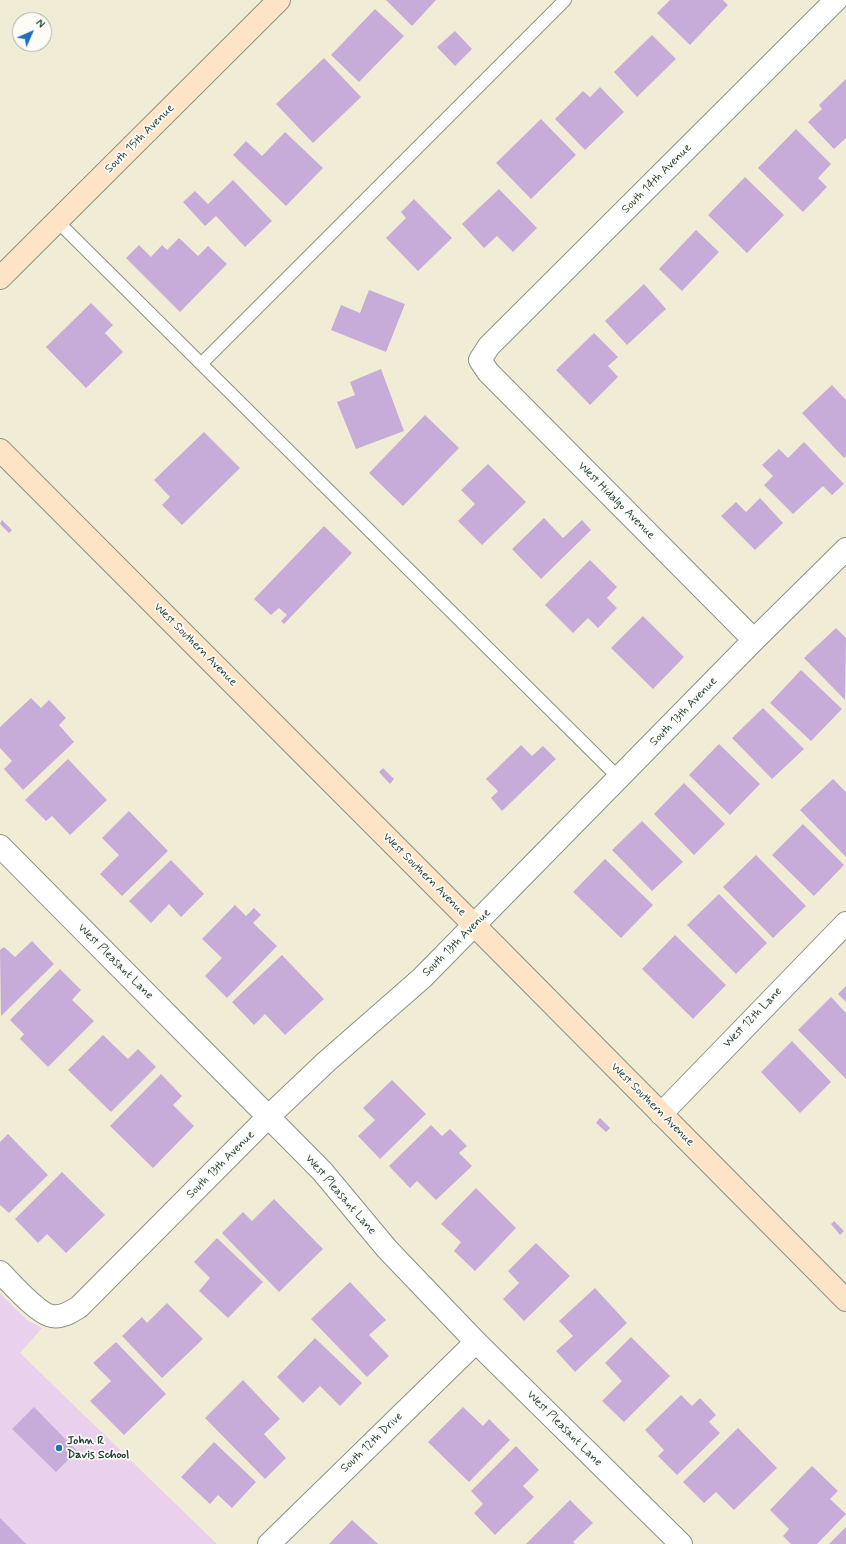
<!DOCTYPE html>
<style>
body{margin:0}
#map{position:relative;width:846px;height:1544px;overflow:hidden;background:#f1ecd6;font-family:Mynerve,sans-serif}
canvas{display:block}
.north{position:absolute;left:12px;top:12px;width:40px;height:40px;box-sizing:border-box;background:#fdfcf7;border:1px solid #a4b0a9;border-radius:50%;rotate:45deg;font-size:11px;font-weight:700;line-height:16px;text-align:center;color:#1f3d34}
.north::after{content:'';display:block;margin:auto;width:14px;height:18px;background:#1f6fb2;clip-path:polygon(50% 0,100% 100%,50% 72%,0 100%)}
</style>
<div id="map">
<canvas width="846" height="1544"></canvas>
<div class="north">N</div>
</div>
<script>
const context = document.querySelector('canvas').getContext('2d');
context.lineJoin = 'round';
function fillPath(path, color) { context.fillStyle = color; context.fill(path, 'evenodd'); }
function strokePath(path, color, width, dash) { context.strokeStyle = color; context.lineWidth = width; context.lineCap = dash ? 'butt' : 'round'; context.setLineDash(dash || []); context.stroke(path); }
function label(font, color, halo, rows, align = 'center') {
  context.font = font + ' Mynerve,sans-serif'; context.lineWidth = 3.5; context.setLineDash([]); context.textBaseline = 'middle'; context.strokeStyle = halo; context.fillStyle = color; for (const [text, x, y, turn = 0] of rows) {
    context.save(); context.translate(x, y); context.rotate((+turn || 0) * Math.PI / 180); context.textAlign = isNaN(turn) ? turn : align; if (halo) context.strokeText(text, 0, 0); context.fillText(text, 0, 0); context.restore();
  }
}
const built = new Path2D(`
 M 0,1293 L 27,1320 L 42,1328 L 20,1353 L 217,1544 L 0,1544 Z`);
const building = new Path2D(`
 M 386,0 L 436,0 L 412,26 Z
 M 670,0 L 723,0 L 728,5 L 690,45 L 657,13 Z
 M 375,9 L 404,36 L 359,82 L 331,55 Z
 M 455,31 L 472,49 L 455,66 L 437,47 Z
 M 652,35 L 676,59 L 637,97 L 614,72 Z
 M 324,58 L 361,97 L 313,143 L 276,104 Z
 M 846,79 L 846,138 L 834,149 L 808,122 L 822,109 L 819,105 Z
 M 600,87 L 624,112 L 585,150 L 555,119 L 583,91 L 590,97 Z
 M 541,119 L 576,155 L 531,199 L 496,163 Z
 M 796,129 L 831,164 L 818,178 L 827,187 L 803,212 L 758,168 Z
 M 285,132 L 323,168 L 286,206 L 233,155 L 246,141 L 262,156 Z
 M 745,177 L 784,215 L 747,253 L 708,215 Z
 M 233,180 L 272,221 L 245,247 L 216,216 L 205,226 L 183,202 L 195,191 L 208,204 Z
 M 499,189 L 537,228 L 513,252 L 497,236 L 484,248 L 462,224 Z
 M 414,199 L 452,238 L 418,271 L 386,238 L 406,218 L 401,212 Z
 M 696,230 L 719,252 L 682,291 L 659,269 Z
 M 179,238 L 198,256 L 208,246 L 227,264 L 180,312 L 126,258 L 139,245 L 151,257 L 162,245 L 167,250 Z
 M 644,284 L 666,309 L 627,345 L 605,321 Z
 M 369,290 L 405,304 L 386,352 L 331,330 L 341,305 L 360,313 Z
 M 91,303 L 113,325 L 105,333 L 123,352 L 86,388 L 46,347 Z
 M 594,333 L 618,357 L 608,366 L 618,377 L 590,405 L 556,370 Z
 M 381,369 L 404,431 L 356,449 L 337,402 L 355,395 L 350,382 Z
 M 832,385 L 846,400 L 846,456 L 844,458 L 802,413 Z
 M 425,415 L 459,448 L 403,506 L 369,473 Z
 M 204,432 L 240,468 L 182,525 L 162,505 L 170,497 L 154,480 Z
 M 804,442 L 844,484 L 832,495 L 823,486 L 793,514 L 764,485 L 773,476 L 762,465 L 779,449 L 788,458 Z
 M 488,464 L 526,502 L 482,545 L 458,521 L 475,504 L 461,490 Z
 M 760,498 L 783,523 L 755,550 L 721,516 L 736,502 L 746,512 Z
 M 544,518 L 563,538 L 582,520 L 591,530 L 541,579 L 512,549 Z
 M 2,520 L 12,530 L 9,533 L 0,524 Z
 M 324,526 L 352,553 L 284,624 L 281,621 L 287,615 L 279,608 L 271,615 L 254,599 Z
 M 590,560 L 617,587 L 607,598 L 617,608 L 598,628 L 588,618 L 573,633 L 545,605 Z
 M 643,616 L 684,657 L 653,689 L 611,648 Z
 M 836,628 L 846,638 L 845,700 L 804,658 Z
 M 801,670 L 842,709 L 811,741 L 770,703 Z
 M 31,698 L 41,708 L 49,700 L 66,718 L 59,725 L 74,742 L 23,790 L 4,769 L 12,761 L 0,748 L 0,727 Z
 M 763,708 L 804,749 L 772,779 L 732,738 Z
 M 719,744 L 760,784 L 730,815 L 689,775 Z
 M 521,745 L 532,756 L 543,746 L 556,759 L 502,811 L 491,798 L 498,791 L 486,779 Z
 M 68,759 L 107,800 L 70,835 L 52,816 L 46,821 L 25,800 Z
 M 383,768 L 394,779 L 390,784 L 379,772 Z
 M 833,779 L 846,792 L 846,857 L 800,810 Z
 M 684,783 L 725,824 L 694,855 L 654,814 Z
 M 129,811 L 168,851 L 122,896 L 100,874 L 119,855 L 102,838 Z
 M 642,821 L 683,862 L 652,891 L 612,850 Z
 M 803,824 L 844,865 L 814,896 L 772,855 Z
 M 756,855 L 806,906 L 773,938 L 723,887 Z
 M 605,859 L 653,905 L 621,938 L 573,892 Z
 M 171,860 L 204,894 L 181,917 L 169,904 L 151,923 L 129,901 Z
 M 719,894 L 767,943 L 736,974 L 687,925 Z
 M 235,905 L 246,916 L 254,908 L 261,915 L 253,923 L 277,946 L 227,998 L 205,976 L 222,958 L 202,939 Z
 M 675,935 L 726,985 L 693,1019 L 642,969 Z
 M 32,941 L 54,964 L 1,1016 L 0,950 L 4,947 L 15,957 Z
 M 282,955 L 324,999 L 285,1035 L 265,1014 L 254,1025 L 232,1002 Z
 M 60,969 L 81,990 L 72,1000 L 94,1021 L 48,1067 L 20,1039 L 24,1034 L 10,1020 Z
 M 846,986 L 846,1002 L 838,994 Z
 M 831,997 L 846,1013 L 846,1079 L 798,1030 Z
 M 103,1035 L 128,1059 L 138,1049 L 156,1067 L 111,1112 L 68,1070 Z
 M 792,1041 L 831,1082 L 800,1113 L 761,1072 Z
 M 161,1074 L 182,1096 L 173,1105 L 194,1126 L 153,1168 L 110,1126 Z
 M 392,1080 L 426,1114 L 380,1159 L 358,1136 L 375,1120 L 363,1108 Z
 M 600,1118 L 610,1128 L 606,1132 L 596,1123 Z
 M 431,1125 L 442,1136 L 450,1129 L 467,1146 L 459,1153 L 472,1166 L 436,1200 L 417,1181 L 410,1188 L 389,1166 Z
 M 8,1134 L 48,1175 L 9,1213 L 0,1205 L 0,1142 Z
 M 62,1172 L 105,1215 L 66,1253 L 47,1234 L 38,1243 L 15,1219 Z
 M 476,1188 L 516,1228 L 475,1271 L 454,1251 L 461,1242 L 441,1224 Z
 M 274,1199 L 323,1249 L 279,1292 L 222,1233 L 243,1212 L 252,1221 Z
 M 834,1221 L 844,1231 L 840,1235 L 831,1224 Z
 M 217,1238 L 263,1282 L 228,1318 L 199,1291 L 210,1278 L 194,1262 Z
 M 536,1243 L 570,1276 L 524,1321 L 503,1299 L 519,1283 L 508,1271 Z
 M 350,1282 L 386,1320 L 369,1335 L 389,1356 L 367,1377 L 311,1319 Z
 M 595,1288 L 627,1323 L 575,1372 L 556,1351 L 573,1336 L 559,1321 Z
 M 167,1303 L 203,1339 L 162,1378 L 122,1336 L 142,1317 L 147,1323 Z
 M 631,1337 L 670,1376 L 624,1422 L 602,1401 L 622,1381 L 605,1363 Z
 M 315,1338 L 362,1383 L 340,1406 L 320,1386 L 303,1403 L 277,1377 Z
 M 116,1342 L 166,1394 L 124,1435 L 90,1401 L 111,1381 L 93,1363 Z
 M 243,1380 L 280,1419 L 264,1434 L 286,1458 L 265,1479 L 205,1418 Z
 M 681,1395 L 692,1406 L 700,1398 L 716,1415 L 709,1422 L 720,1433 L 677,1475 L 658,1456 L 664,1450 L 645,1430 Z
 M 34,1407 L 77,1451 L 56,1472 L 12,1429 Z
 M 463,1407 L 483,1426 L 489,1419 L 510,1440 L 469,1482 L 428,1442 Z
 M 738,1428 L 777,1468 L 734,1510 L 716,1492 L 704,1503 L 683,1482 Z
 M 214,1442 L 256,1482 L 232,1508 L 218,1495 L 210,1504 L 181,1477 Z
 M 516,1446 L 539,1470 L 523,1486 L 534,1497 L 495,1535 L 474,1513 L 483,1504 L 471,1491 Z
 M 812,1466 L 838,1491 L 830,1499 L 846,1514 L 817,1544 L 791,1544 L 783,1536 L 789,1529 L 770,1510 Z
 M 570,1500 L 593,1523 L 573,1542 L 575,1544 L 526,1544 Z
 M 0,1518 L 26,1544 L 0,1544 Z
 M 352,1520 L 378,1544 L 329,1544 Z
 M 846,1527 L 846,1544 L 829,1544 Z`);
const lane = new Path2D(`
 M 57,221 L 619,778
 M 201,364 L 565,0`);
const street = new Path2D(`
 M 754,640 L 488,372 L 480,360 L 489,346 L 836,0
 M 0,846 L 322,1171 L 387,1249 L 476,1342 L 681,1544
 M 661,1114 L 846,923
 M 0,1272 C 11,1283 38,1314 52,1316 C 62,1318 71,1312 79,1307 L 268,1117 L 326,1062 L 422,978 L 754,640 L 846,549
 M 269,1544 L 476,1342`);
const secondary = new Path2D(`
 M 0,278 L 279,0
 M 0,450 L 499,950 L 846,1300`);
const markers = [
 [59,1448,4,"#1f6fb2"]
];
const streetNames = [
 ["South 15th Avenue",140,139,-45],
 ["South 14th Avenue",657,179,-45],
 ["West Hidalgo Avenue",616,501,45],
 ["West Southern Avenue",195,645,45],
 ["South 13th Avenue",684,712,-46],
 ["West Southern Avenue",424,875,45],
 ["South 13th Avenue",457,943,-45],
 ["West Pleasant Lane",115,962,45],
 ["West 12th Lane",753,1018,-46],
 ["West Southern Avenue",652,1105,45],
 ["South 13th Avenue",221,1165,-45],
 ["West Pleasant Lane",340,1195,49],
 ["West Pleasant Lane",564,1429,45],
 ["South 12th Drive",372,1443,-44]
];
const poiNames = [
 ["John R",67,1441],
 ["Davis School",67,1455]
];
fillPath(built, '#e9d1ed');
fillPath(building, '#c7acda');
strokePath(lane, '#889485', 14);
strokePath(street, '#889485', 24);
strokePath(secondary, '#889485', 24);
strokePath(lane, '#fff', 12);
strokePath(street, '#fff', 22);
strokePath(secondary, '#fee4c6', 22);
for (const [x, y, r, color] of markers) { const dot = new Path2D(); dot.arc(x, y, r, 0, 2 * Math.PI); context.fillStyle = color; context.fill(dot); strokePath(dot, '#fdfcf7', 1.5); }
label('12px', '#1f3d34', '#fdfcf7', streetNames);
label('bold 12px', '#1f3d34', '#fdfcf7', poiNames, 'left');
</script>
